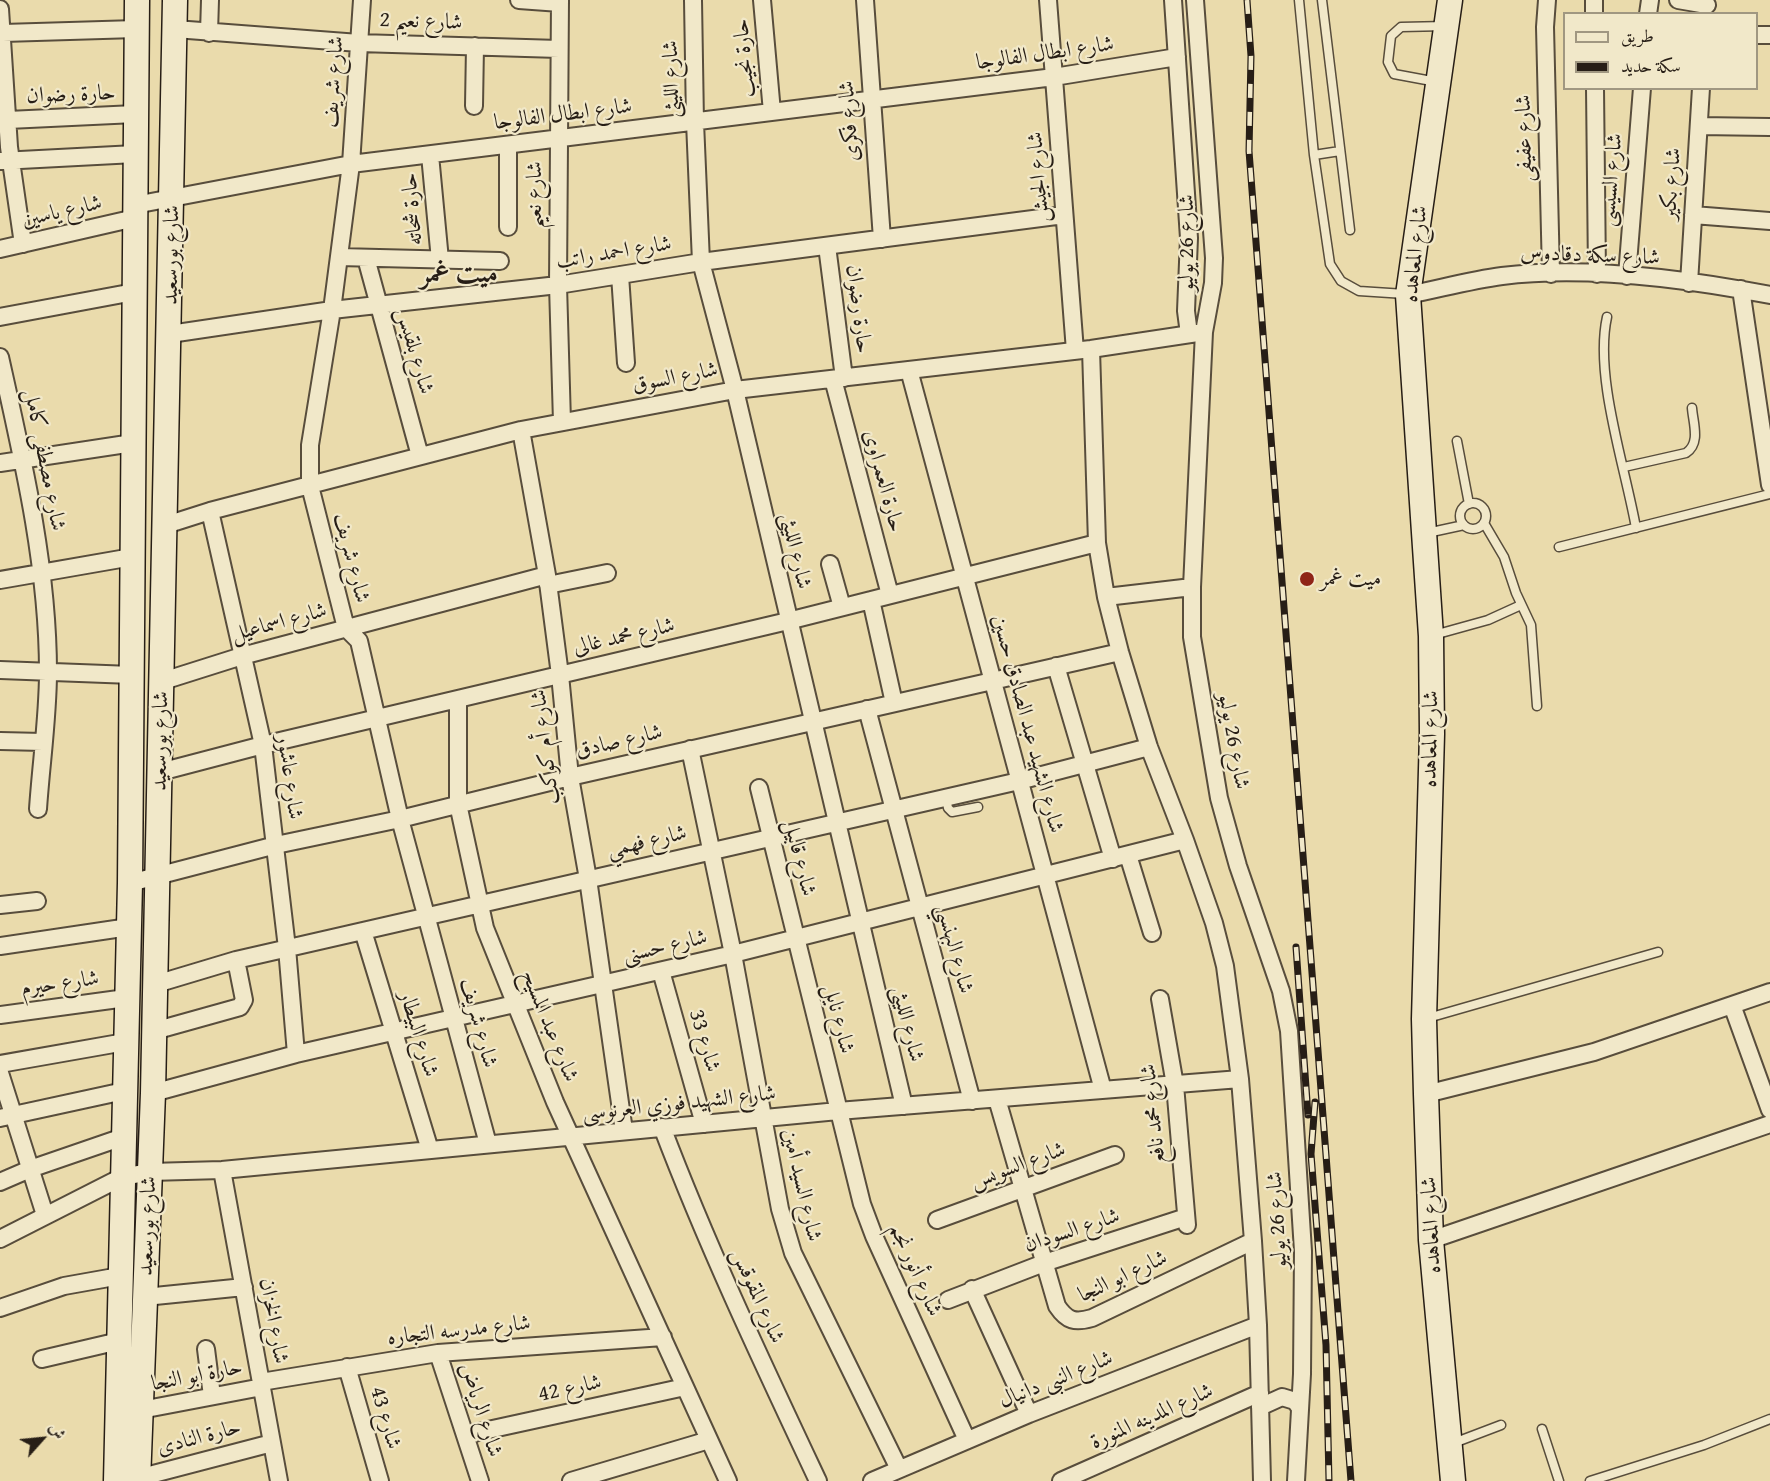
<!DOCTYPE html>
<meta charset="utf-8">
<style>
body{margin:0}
#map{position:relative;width:1770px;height:1481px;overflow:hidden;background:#eadbac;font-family:"Gentium Book Plus",Amiri,serif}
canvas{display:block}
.legend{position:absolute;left:1563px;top:12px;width:195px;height:78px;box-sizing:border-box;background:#f1e8c9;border:2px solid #a09781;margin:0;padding:8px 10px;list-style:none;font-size:18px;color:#271e16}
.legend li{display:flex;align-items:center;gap:12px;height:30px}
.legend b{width:30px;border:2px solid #a09781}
.north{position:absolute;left:12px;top:1409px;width:60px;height:60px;-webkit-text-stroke:4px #f1e8c9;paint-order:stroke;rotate:63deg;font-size:16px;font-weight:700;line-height:24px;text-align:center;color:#271e16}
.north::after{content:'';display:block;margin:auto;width:21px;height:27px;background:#271e16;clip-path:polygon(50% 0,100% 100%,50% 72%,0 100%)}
</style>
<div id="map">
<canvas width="1770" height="1481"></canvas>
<ul class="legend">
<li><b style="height:8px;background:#f1e8c9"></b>طريق</li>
<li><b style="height:8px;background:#271e16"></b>سكة حديد</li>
</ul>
<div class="north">ش</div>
</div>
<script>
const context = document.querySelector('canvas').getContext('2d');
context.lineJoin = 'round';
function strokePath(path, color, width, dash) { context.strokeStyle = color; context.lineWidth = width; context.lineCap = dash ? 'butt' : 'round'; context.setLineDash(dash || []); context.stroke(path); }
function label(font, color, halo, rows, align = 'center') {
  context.font = font + ' "Gentium Book Plus",Amiri,serif'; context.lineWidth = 4.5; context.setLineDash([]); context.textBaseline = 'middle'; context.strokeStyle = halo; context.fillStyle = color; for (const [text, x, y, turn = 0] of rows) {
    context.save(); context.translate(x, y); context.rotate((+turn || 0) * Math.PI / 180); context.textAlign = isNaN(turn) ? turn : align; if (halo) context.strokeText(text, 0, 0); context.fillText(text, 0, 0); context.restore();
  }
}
const lane = new Path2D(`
 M 1299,0 L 1314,155 L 1330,264 L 1341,281 L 1359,291 L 1405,294
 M 1322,0 L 1350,230
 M 1437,82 L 1394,74 L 1388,62 L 1391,36 L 1401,27 L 1446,26
 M 1314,155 L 1340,151
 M 1607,317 C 1594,376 1625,466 1636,528
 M 1457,441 L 1469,504
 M 1624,467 L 1686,453 C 1701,443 1693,423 1692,408
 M1460 516a13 13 0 1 1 26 0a13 13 0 1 1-26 0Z
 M 1484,523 L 1504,557 L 1516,593 L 1531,625 L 1537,706
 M 1427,533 L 1464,525
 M 1559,547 L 1770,494
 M 1434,635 L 1488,620 L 1521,605
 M 946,798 L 948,808 L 952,812 L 978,807
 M 1428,1018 L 1658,952
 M 1542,1429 L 1559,1481
 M 1451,1444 L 1501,1425
 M 1590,1481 L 1704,1445 L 1770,1419`);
const street = new Path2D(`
 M 362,0 L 351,164 L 332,310 L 310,445 L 310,486 L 346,628 L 359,641 L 400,819 L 488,1144
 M 519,0 L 560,3
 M 560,0 L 558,285 L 562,422
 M 693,0 L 695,122 L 701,262 L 735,390 L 904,1106
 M 762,0 L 772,112
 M 865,0 L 882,239
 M 1048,0 L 1075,351
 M 1173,0 L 1189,238 L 1186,311 L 1189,334
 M 1195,0 L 1214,258 L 1213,283 L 1204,332 L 1192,587 L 1192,637 L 1219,798 L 1238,866 L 1281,991 L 1289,1031 L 1303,1251 L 1302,1374 L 1296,1481
 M 1547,0 L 1545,27 L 1551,274
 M 1594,0 L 1594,14
 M 1678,0 L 1707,5
 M 0,9 L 9,147 L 23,244
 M 1648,14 L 1650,0
 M 175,29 L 359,43 L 559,49
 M 3,33 L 136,29
 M 209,33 L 210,0
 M 1756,35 L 1770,35
 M 1595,88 L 1597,274
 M 474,106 L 475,46
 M 8,120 L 135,114
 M 1699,126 L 1770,127
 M 508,145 L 508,227
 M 430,155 L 440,260
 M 1,161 L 135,154
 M 135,205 L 351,164 L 1054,77 L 1177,57
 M 1693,215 L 1770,221
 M 827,246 L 844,378
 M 0,249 L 135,218
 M 339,257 L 500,261
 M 366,258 L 420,456
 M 620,275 L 626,363
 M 1627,276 L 1642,88
 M 1689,283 L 1701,88
 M 1741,289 L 1770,485
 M 1408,295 C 1439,289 1471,280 1502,276 C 1587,265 1687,279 1770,295
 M 0,317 L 134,292
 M 170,334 L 332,310 L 558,285 L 701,262 L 1064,215
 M 1091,349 L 1097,543 L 1106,597 L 1120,652 L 1149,747 L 1185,840 L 1214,923 L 1225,966 L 1240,1079 L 1253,1241 L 1258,1325 L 1262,1481
 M 0,357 C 23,460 48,566 48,672 C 48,717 41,764 38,809
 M 909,370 L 1103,1090
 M 833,379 L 890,595
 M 521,430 L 547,575 L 560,675 L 570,777 L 588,879 L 624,1131
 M 0,463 L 133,443
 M 210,511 L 263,745 L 287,948 L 296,1054
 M 166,525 L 210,511 L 521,430 L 735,390 L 1091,349 L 1204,332
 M 830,564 L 842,607
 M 0,580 L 132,557
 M 548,585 L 607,573
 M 1106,597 L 1192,587
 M 871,600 L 894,703
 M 1056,666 L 1113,859
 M 0,670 L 132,675
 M 163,681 L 242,656 L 547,575
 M 458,700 L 458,804 L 485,928 L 555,1102 L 728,1481
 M 867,709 L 972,1101
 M 0,741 L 43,742
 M 690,749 L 733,954 L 780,1209 L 793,1253 L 899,1469
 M 160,772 L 263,745 L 788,621 L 1097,543
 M 759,788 L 862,1204 L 874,1236 L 967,1440
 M 1128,855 L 1152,933
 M 130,883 L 276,845 L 400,819 L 570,777 L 1120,652
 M 0,905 L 37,901
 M 363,931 L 430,1150
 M 0,946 L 129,927
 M 661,971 L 704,1124
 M 156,984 L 236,960 L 1019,781 L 1149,747
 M 1160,999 L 1175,1085 L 1187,1225
 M 1732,1005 L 1770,1110
 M 0,1015 L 126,998
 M 154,1031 L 240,1007 L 244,1000 L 236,960
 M 0,1064 L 125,1042
 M 0,1073 L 45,1215
 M 153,1093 L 296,1054 L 733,954 L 1185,840
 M 1426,1094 L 1594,1052 L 1770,992
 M 997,1099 L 1057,1306 C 1067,1321 1075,1323 1092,1318 L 1253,1241
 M 0,1118 L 124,1091
 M 662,1127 C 708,1248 763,1364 818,1481
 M 222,1170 L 279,1481
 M 0,1182 L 30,1169 L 123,1137
 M 937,1220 L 1115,1155
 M 0,1239 L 122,1177 L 150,1172 L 222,1170 L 838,1111 L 1240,1079
 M 1431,1240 L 1770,1124
 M 972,1289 L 1029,1414
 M 145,1297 L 244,1287
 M 948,1300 L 1044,1263 L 1186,1217
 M 0,1308 L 64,1286 L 120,1276
 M 206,1349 L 212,1396
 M 438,1353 L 480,1481
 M 42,1359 L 119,1341
 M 347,1367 L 380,1481
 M 261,1382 L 438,1353 L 663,1337
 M 1260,1407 L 1282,1397 L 1295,1401 L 1300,1408
 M 141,1410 L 262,1387
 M 465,1435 L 685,1387
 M 138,1478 L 272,1443
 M 571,1481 L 709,1440
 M 872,1481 L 1029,1414 L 1258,1325
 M 1061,1481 L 1260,1393`);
const secondary = new Path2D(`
 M 1450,0 L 1408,295 L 1431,636 L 1432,734 L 1424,1019 L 1426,1094 L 1431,1240 L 1453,1481
 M 116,1481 L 130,883 L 137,0
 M 138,1481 L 153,1093 L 175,0`);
const rail = new Path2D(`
 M 1247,0 L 1251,56 L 1249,151 L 1351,1481
 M 1296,947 L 1308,1115
 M 1315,1102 L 1311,1154 L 1326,1345 L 1329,1481`);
const markers = [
 [1307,579,8,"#8f2418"]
];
const streetNames = [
 ["شارع نعيم 2",421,22,2],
 ["شارع ابطال الفالوجا",1045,54,-8],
 ["حارة نجيب",745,58,-95],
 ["شارع الليثى",672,79,-91],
 ["شارع شريف",334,82,-86],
 ["حارة رضوان",71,95,-2],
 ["شارع ابطال الفالوجا",563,115,-7],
 ["شارع فكرى",850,121,-94],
 ["شارع عفيفى",1525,138,-91],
 ["شارع الجيش",1039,177,-94],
 ["شارع السيسى",1612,180,-85],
 ["شارع بكير",1672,184,-86],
 ["شارع نعيم",535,195,-90],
 ["حارة شحاته",413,209,-95],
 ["شارع ياسين",62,212,-13],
 ["شارع 26 يوليو",1187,243,-90],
 ["شارع احمد راتب",614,253,-9],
 ["شارع المعاهده",1416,254,-84],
 ["شارع بورسعيد",172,255,-89],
 ["شارع سكة دقادوس",1590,256,2],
 ["حارة رضوان",858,309,83],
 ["شارع بلقيس",414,351,74],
 ["شارع السوق",675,378,-11],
 ["شارع مصطفى كامل",44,460,79],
 ["حارة العمراوى",883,481,75],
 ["شارع الليثى",795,551,77],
 ["شارع شريف",351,558,76],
 ["شارع اسماعيل",279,623,-15],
 ["شارع محمد غالى",624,637,-13],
 ["شارع الشهيد عبد الصادق حسين",1027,724,75],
 ["شارع المعاهده",1431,739,-89],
 ["شارع بورسعيد",161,741,-89],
 ["شارع 26 يوليو",1233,741,80],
 ["شارع صادق",619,742,-13],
 ["شارع أم كوكب",546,747,-97],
 ["شارع عاشور",289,777,82],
 ["شارع فهمي",647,842,-13],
 ["شارع قابيل",799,858,76],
 ["شارع حسنى",665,947,-13],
 ["شارع البهنسي",954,949,75],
 ["شارع حيرم",60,984,-8],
 ["شارع نايل",838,1019,76],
 ["شارع شريف",478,1023,75],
 ["شارع الليثى",907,1024,76],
 ["شارع عبد المسيح",549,1026,68],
 ["شارع البيطار",418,1034,73],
 ["شارع 33",704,1041,74],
 ["شارع الشهيد فوزي العرنوسى",679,1104,-6],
 ["شارع محمد نافع",1154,1114,-96],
 ["شارع السويس",1018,1166,-20],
 ["شارع السيد أمين",801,1185,77],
 ["شارع 26 يوليو",1278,1220,-93],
 ["شارع المعاهده",1432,1225,-93],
 ["شارع بورسعيد",148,1226,-88],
 ["شارع السودان",1072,1231,-18],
 ["شارع أنور نجم",915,1270,66],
 ["شارع ابو النجا",1123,1277,-25],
 ["شارع المقوقس",757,1296,66],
 ["شارع الخزان",273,1321,80],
 ["شارع مدرسه التجاره",459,1331,-6],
 ["حارة ابو النجا",197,1376,-11],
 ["شارع النبى دانيال",1056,1380,-22],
 ["شارع 42",570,1389,-12],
 ["شارع الرياض",480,1410,72],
 ["شارع المدينه المنورة",1152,1417,-24],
 ["شارع 43",385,1418,74],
 ["حارة النادى",199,1438,-15]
];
const poiNames = [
 ["ميت غمر",1320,579]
];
const districtNames = [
 ["ميت غمر",459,275]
];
strokePath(lane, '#584d3c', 11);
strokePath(street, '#584d3c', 20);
strokePath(secondary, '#271e16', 27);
strokePath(lane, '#f1e8c9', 8);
strokePath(street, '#f1e8c9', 16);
strokePath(secondary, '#f1e8c9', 24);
strokePath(rail, '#271e16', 7);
strokePath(rail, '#f1e8c9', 4.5, [14]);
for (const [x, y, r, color] of markers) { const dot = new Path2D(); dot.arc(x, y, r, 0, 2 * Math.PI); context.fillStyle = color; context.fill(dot); strokePath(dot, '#f1e8c9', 2); }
label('22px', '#271e16', '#f1e8c9', streetNames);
label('22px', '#271e16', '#f1e8c9', poiNames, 'left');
label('bold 28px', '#271e16', '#f1e8c9', districtNames);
</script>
